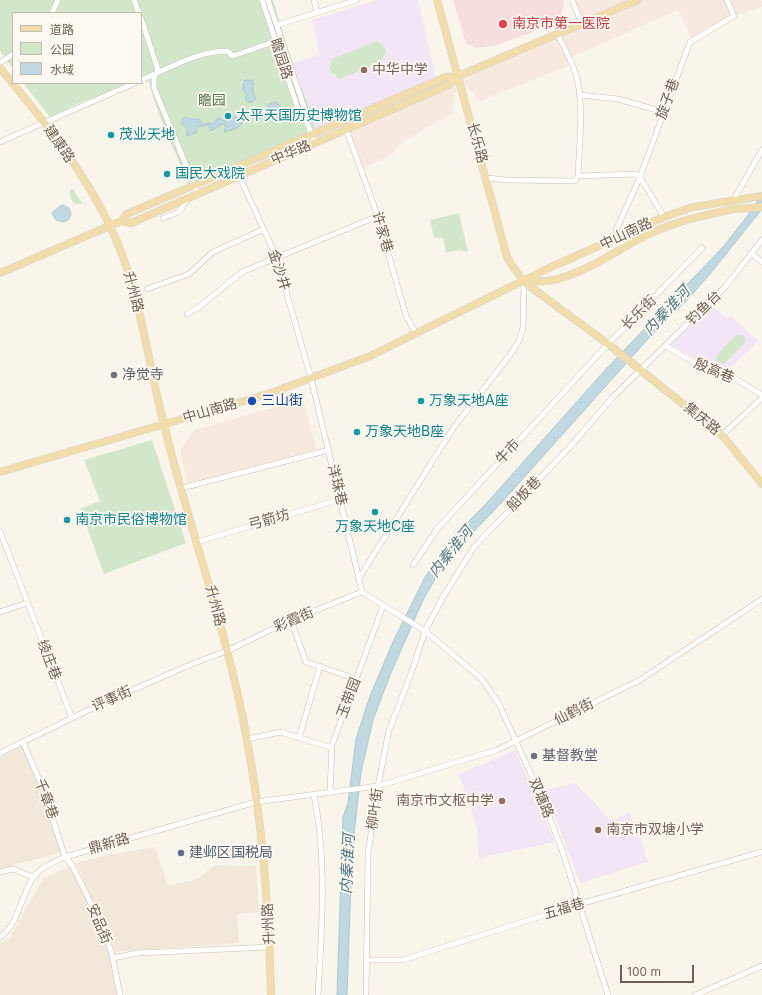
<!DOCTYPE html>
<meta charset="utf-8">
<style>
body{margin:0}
#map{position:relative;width:762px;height:995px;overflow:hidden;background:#faf5ea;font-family:Inter,"Noto Sans SC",sans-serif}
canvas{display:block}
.legend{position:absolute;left:12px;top:12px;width:130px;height:72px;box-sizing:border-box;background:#fdf9f0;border:1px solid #c5bbb0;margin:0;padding:5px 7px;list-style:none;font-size:12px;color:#715f50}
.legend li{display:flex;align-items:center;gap:8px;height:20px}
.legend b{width:20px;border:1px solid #c5bbb0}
.scale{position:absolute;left:620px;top:965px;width:74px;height:18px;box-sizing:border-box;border:2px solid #715f50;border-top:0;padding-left:5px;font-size:12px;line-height:14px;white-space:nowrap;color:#715f50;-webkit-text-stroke:3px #fdf9f0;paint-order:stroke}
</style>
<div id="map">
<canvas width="762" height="995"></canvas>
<ul class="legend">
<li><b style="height:5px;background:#f0ddab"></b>道路</li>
<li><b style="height:11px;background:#d2e6ca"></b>公园</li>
<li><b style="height:11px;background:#c0d9e1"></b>水域</li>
</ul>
<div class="scale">100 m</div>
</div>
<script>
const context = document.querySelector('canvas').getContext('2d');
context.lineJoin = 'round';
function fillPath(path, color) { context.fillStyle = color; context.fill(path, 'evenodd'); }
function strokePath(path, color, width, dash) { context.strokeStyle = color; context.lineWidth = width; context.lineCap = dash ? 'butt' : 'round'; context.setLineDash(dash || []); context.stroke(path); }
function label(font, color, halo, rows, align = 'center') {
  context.font = font + ' Inter,"Noto Sans SC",sans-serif'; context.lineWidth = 3.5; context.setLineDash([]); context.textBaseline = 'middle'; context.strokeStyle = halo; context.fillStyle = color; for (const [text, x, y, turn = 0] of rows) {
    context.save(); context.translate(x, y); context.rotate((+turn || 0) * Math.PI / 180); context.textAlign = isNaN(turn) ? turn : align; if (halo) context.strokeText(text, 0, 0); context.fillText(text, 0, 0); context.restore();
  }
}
const residential = new Path2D(`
 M 24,745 L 44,793 L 63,852 L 0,869 L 0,757 Z
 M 155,847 L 168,885 L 196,880 L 215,865 L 256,866 L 259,912 L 237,914 L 239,943 L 114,952 L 76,863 L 107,855 Z
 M 72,865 L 102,926 L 120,995 L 0,995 L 0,943 L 9,939 L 43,879 Z`);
const commercial = new Path2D(`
 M 572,0 L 762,0 L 762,7 L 734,16 L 692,40 L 678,10 L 569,58 L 571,65 L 480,101 L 458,76 L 452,113 L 404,141 L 390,156 L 360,169 L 346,129 L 448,85 L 458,76 L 582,24 Z
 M 303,399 L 317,450 L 187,483 L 180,450 L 194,430 Z`);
const education = new Path2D(`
 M 377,0 L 418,0 L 436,77 L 316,132 L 292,63 L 320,55 L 312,20 Z
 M 711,304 L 726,318 L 731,316 L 759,341 L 724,373 L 671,345 Z
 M 515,750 L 555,842 L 479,858 L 477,828 L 459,774 Z
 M 576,783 L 612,822 L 629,812 L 640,837 L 648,862 L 580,883 L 545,790 Z`);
const medical = new Path2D(`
 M 453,0 L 564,0 L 564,3 L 561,16 L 531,33 L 493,46 L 476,48 L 466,43 Z`);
const green = new Path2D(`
 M 0,0 L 273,0 L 298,81 L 310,108 L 315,128 L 303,139 L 188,184 C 174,147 155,112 147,74 L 141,77 L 141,13 L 13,13 L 13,69 L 0,51 Z
 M 378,41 L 385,48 L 386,52 L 381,62 L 342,78 L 339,78 L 331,72 L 330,68 L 332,59 Z
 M 23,83 L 130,83 L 110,93 L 84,101 L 50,117 Z
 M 72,188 L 82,203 L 80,204 L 75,204 C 70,200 68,193 72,188 Z
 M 459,213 L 468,252 L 459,250 L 446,253 L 443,238 L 434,238 L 430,220 Z
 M 736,335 L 743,336 L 745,339 L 744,344 L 724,364 L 716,361 L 716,356 Z
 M 152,440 L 186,543 L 104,574 L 80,509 L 100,501 L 84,460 Z`);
const water = new Path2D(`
 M 248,80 L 253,81 L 253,92 L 256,99 L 249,103 L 245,98 L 247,95 L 243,90 L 244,81 Z
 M 275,102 L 279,105 L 283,112 L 279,117 L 272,117 L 267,108 L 270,104 Z
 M 234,116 L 242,121 L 242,124 L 235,129 L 225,132 L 224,130 L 227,126 L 223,124 L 210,131 L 209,125 L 196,127 L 197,132 L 187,136 L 187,128 L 181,124 L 184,117 L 191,119 L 199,119 L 202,124 L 214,123 L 218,118 L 225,121 Z
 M 762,195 L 762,209 L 710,274 L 687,300 L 656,330 L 502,502 L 445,562 L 423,600 L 390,675 L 373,720 L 361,772 L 352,852 L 347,995 L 337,995 L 343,817 L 348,803 L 356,739 L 370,696 L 393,642 L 424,579 L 449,541 L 485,505 L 606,369 L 723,247 L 745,219 Z
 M 63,205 L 69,208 L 71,214 L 69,219 L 64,222 L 56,220 L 52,213 L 60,206 Z`);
const minor = new Path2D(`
 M 134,0 L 139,13
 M 262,0 L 299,112 L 304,115 L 315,143
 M 268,0 L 305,110 L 304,115
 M 314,0 L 317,12
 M 572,0 L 582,24
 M 52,13 L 58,0
 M 141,18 L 158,70 L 154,77 L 154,88 L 198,194
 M 277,25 L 357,0
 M 558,35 C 566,52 577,70 579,89 C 583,118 579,147 578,176 L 635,174 L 640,177 L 616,230 L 617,239
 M 0,63 L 13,54
 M 141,80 C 168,69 197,51 227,51 L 233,56 L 276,41
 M 580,95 L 618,99 L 664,112
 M 346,129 L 377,214 L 406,316 L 417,335
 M 0,142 L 135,83
 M 235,167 L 276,256 L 311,378 L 362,592
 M 487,178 L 506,180 L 575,181 L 578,176
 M 733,201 L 762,150
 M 664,217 L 640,177 L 690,42 L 734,16 L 727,0
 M 163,218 L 179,212 L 187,200
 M 751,253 L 762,262
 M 147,289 L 189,274 L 213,252 L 264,229
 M 187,314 L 199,307 L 242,272 L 378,216
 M 666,346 L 698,365 L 729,375 L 762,395
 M 722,435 L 762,398
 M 182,488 L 329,450
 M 0,531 L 72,718
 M 197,542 L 341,499
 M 413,565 L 438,528 L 608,344 L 702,248
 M 359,578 L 454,427 L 510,355 L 519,341 L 523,327 L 524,282
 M 362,592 L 425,631 L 481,678 L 499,704 L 544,803 L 562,850 L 608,995
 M 0,612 L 27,603
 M 291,620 L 306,662 L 348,676
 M 299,738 L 320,666
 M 247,739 L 281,732 L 332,748
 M 23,742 L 41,784 L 65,857 L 72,865 L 102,926 L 112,954 L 120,995
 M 0,753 L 107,701 L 192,664 L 227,651 L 291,620 L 362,592
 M 330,792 L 332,745 L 383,606
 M 314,795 C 327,860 322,929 318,995
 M 0,872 L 13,869 L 33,877
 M 0,937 C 21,923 21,889 38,872 C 45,865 56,861 65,857 L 256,802 L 378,786 L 497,750 L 640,680 L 762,599
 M 113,958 L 138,953 L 270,947
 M 366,960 L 403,960 L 580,904 L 762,852
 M 366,995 L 368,854 L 378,786 L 389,730 L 411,674 L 425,631 L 443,597 L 474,547 L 569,448 L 613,397 L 725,287 L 762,240
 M 695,995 L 762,966`);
const major = new Path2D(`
 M 437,0 L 507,257 L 513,267 L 524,282 L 608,344 L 722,435 L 762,484
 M 0,68 C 41,117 82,168 110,226 C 140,288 147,359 164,425 C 190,531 228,633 247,740 C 263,825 269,909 271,995
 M 121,221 L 127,214 L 446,77 L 458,76 L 638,0
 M 0,273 L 121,221 L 131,223 L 448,85 L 458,76
 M 528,282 C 538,281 551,282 561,278 C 592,269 620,248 649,234 C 676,221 705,215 734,209
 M 0,472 L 268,394 L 370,356 L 549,268 L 664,217 L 693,207 L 762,196`);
const majorBridge = new Path2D(`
 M 734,209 L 762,207`);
const markers = [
 [503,24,5,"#e0444e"],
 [364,70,4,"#8d6e63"],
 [228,116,4,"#0f9aa8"],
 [111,135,4,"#0f9aa8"],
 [167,174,4,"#0f9aa8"],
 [114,375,4,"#6b7280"],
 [252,401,5,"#1a4fb4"],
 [421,401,4,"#0f9aa8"],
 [357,432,4,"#0f9aa8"],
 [375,512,4,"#0f9aa8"],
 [67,520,4,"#0f9aa8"],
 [534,756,4,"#6b7280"],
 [502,801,4,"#8d6e63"],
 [598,830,4,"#8d6e63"],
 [181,853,4,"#5c6f8a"]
];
const healthNames = [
 ["南京市第一医院",512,24]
];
const streetNames = [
 ["瞻园路",281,59,72],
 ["旋子巷",668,99,-70],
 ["长乐路",477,143,75],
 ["建康路",59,144,55],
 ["中华路",291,153,-23],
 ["许家巷",382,232,74],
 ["中山南路",626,234,-25],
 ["金沙井",279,270,72],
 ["升州路",133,292,75],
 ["钓鱼台",704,308,-45],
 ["长乐街",639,313,-45],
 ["殷高巷",714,371,23],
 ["中山南路",210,411,-16],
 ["集庆路",702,419,39],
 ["牛市",508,452,-47],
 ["洋珠巷",337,485,76],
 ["船板巷",524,494,-46],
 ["弓箭坊",269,520,-16],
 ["升州路",215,606,75],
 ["彩霞街",294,620,-23],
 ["绫庄巷",49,660,69],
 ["玉带园",349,698,-69],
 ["评事街",112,699,-24],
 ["仙鹤街",574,712,-26],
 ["双塘路",541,798,67],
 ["千章巷",46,799,70],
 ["柳叶街",375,809,-82],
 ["鼎新路",109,844,-16],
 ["五福巷",564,909,-17],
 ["安品街",99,924,67],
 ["升州路",269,924,-93]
];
const educationNames = [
 ["中华中学",372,70],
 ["南京市文枢中学",494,801,"right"],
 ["南京市双塘小学",606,830]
];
const parkNames = [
 ["瞻园",212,101]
];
const cultureNames = [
 ["太平天国历史博物馆",236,116],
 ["茂业天地",119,135],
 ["国民大戏院",175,174],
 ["万象天地A座",429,401],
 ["万象天地B座",365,432],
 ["南京市民俗博物馆",75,520],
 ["万象天地C座",375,527,"center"]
];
const worshipNames = [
 ["净觉寺",122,375],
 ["基督教堂",542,756]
];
const transitNames = [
 ["三山街",261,401]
];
const serviceNames = [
 ["建邺区国税局",189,853]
];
const waterNames = [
 ["内秦淮河",667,311,-47],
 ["内秦淮河",451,552,-51],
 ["内秦淮河",348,864,-87]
];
fillPath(residential, '#f1e8d9');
fillPath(commercial, '#f8e9df');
fillPath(education, '#f2e6f6');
fillPath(medical, '#f6dedf');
fillPath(green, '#d2e6ca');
fillPath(water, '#c0d9e1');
strokePath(water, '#a8c7d2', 1);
strokePath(minor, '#cbbeb1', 6);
strokePath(major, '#d7d2ce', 8);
strokePath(minor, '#fff', 5);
strokePath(major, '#f0ddab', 7);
strokePath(majorBridge, '#d7d2ce', 8, []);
strokePath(majorBridge, '#f0ddab', 7);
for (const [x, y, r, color] of markers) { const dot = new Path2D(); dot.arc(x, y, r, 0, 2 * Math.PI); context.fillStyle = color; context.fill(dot); strokePath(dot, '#fdf9f0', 1.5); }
label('14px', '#be3a42', '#fdf9f0', healthNames, 'left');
label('14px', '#715f50', '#fdf9f0', streetNames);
label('14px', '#785e54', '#fdf9f0', educationNames, 'left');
label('14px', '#567a4d', '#fdf9f0', parkNames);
label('14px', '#0d838f', '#fdf9f0', cultureNames, 'left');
label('14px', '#5b616d', '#fdf9f0', worshipNames, 'left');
label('14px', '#164399', '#fdf9f0', transitNames, 'left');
label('14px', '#4e5e75', '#fdf9f0', serviceNames, 'left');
label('italic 15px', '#507988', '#fdf9f0', waterNames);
</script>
